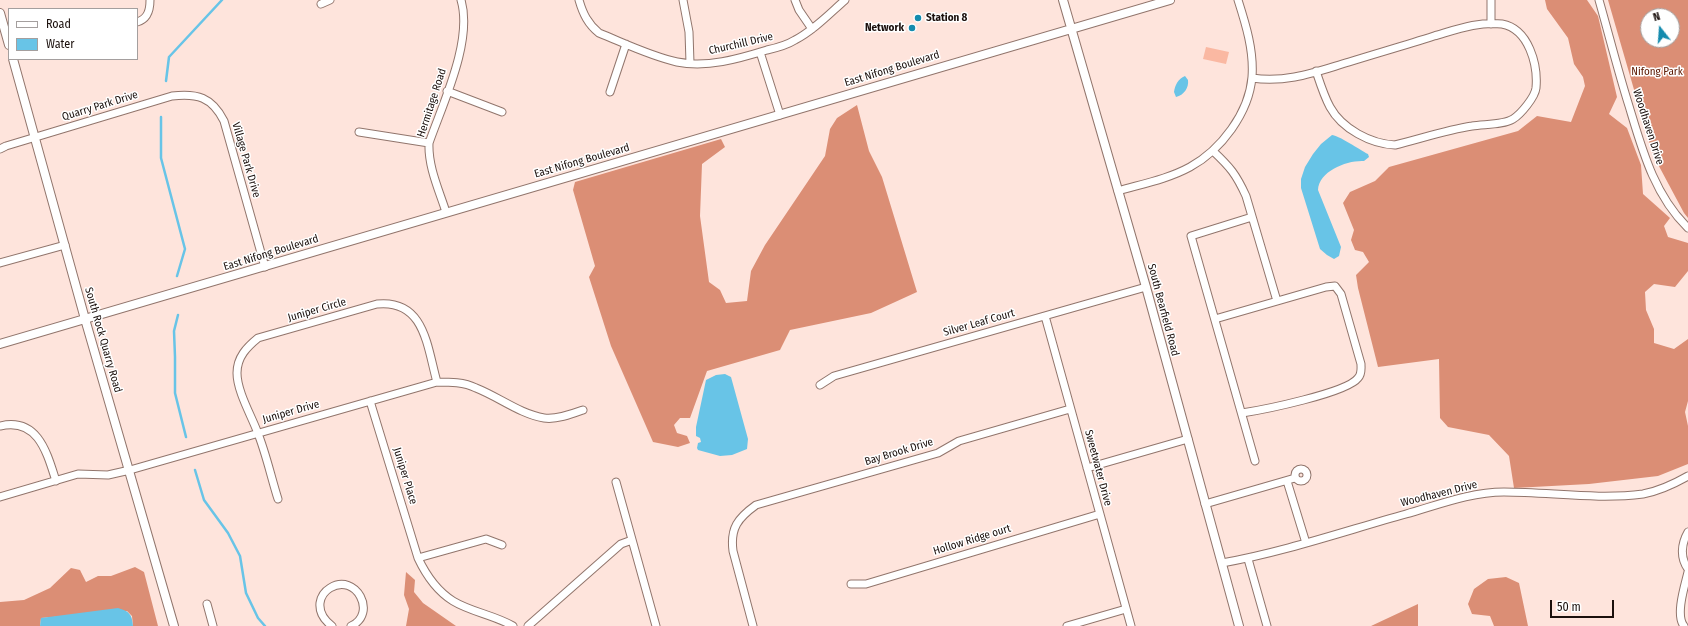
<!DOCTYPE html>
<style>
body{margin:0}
#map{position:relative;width:1688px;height:626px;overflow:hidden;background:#fee4dc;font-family:"Fira Sans Condensed",sans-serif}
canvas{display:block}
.legend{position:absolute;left:8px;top:8px;width:130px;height:52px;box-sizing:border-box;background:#fff;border:1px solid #a49f9e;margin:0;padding:5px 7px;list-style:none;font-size:12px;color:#1b100d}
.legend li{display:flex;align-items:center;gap:8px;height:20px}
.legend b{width:20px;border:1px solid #a49f9e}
.north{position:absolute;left:1640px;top:8px;width:40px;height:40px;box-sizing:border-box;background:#fff;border:1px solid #a49f9e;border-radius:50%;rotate:343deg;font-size:11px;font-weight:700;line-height:16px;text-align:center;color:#1b100d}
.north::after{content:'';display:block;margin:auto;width:14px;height:18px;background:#148bae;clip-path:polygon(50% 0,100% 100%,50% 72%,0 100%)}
.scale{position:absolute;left:1550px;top:600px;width:64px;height:18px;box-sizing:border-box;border:2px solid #1b100d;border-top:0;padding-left:5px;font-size:12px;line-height:14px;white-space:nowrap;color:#1b100d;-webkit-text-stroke:3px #fff;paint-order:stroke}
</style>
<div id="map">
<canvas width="1688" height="626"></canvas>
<ul class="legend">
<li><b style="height:5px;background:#fff"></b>Road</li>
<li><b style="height:11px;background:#68c4e7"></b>Water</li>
</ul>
<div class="north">N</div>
<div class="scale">50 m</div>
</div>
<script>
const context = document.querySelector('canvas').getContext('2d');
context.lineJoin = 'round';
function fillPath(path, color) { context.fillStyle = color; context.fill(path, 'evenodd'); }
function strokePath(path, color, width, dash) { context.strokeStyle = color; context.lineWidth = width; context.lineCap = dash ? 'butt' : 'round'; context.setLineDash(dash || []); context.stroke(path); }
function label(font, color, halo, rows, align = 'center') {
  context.font = font + ' "Fira Sans Condensed",sans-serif'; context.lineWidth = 3; context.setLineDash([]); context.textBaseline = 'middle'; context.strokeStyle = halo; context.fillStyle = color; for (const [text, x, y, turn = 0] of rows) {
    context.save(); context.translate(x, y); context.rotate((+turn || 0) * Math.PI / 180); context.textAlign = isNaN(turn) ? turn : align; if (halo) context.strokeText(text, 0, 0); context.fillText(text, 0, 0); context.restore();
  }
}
const green = new Path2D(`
 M 1206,47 L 1229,52 L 1226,64 L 1203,59 Z`);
const forest = new Path2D(`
 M 1545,0 L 1587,0 L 1598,16 L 1617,97 L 1609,114 L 1627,128 L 1641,165 L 1643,194 L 1670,218 L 1664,226 L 1668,237 L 1688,243 L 1688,271 L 1675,287 L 1654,284 L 1645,292 L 1646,310 L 1654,329 L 1654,343 L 1674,349 L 1688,339 L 1688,401 L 1685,412 L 1688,426 L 1688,464 L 1658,476 L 1589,484 L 1514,488 L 1509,456 L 1489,435 L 1448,427 L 1440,418 L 1439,359 L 1378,367 L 1358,288 L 1356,275 L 1369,262 L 1363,252 L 1355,250 L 1351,240 L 1354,230 L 1343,203 L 1350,192 L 1375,181 L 1389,167 L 1518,131 L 1537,116 L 1571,122 L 1585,86 L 1583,77 L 1574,64 L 1568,38 L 1547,9 Z
 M 1608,0 L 1688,0 L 1688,218 L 1684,213 L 1653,155 ZM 1648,16 L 1672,16 L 1672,40 L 1648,40 Z
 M 857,105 L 869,151 L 882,177 L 917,292 L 871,313 L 790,330 L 780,350 L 707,371 L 690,418 L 680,418 L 674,425 L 677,433 L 687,436 L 690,443 L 678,447 L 653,442 L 611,346 L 589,277 L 595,266 L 573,190 L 575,182 L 721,139 L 725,147 L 702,164 L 700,216 L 709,282 L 720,290 L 726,303 L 747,301 L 751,271 L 765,245 L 825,156 L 830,129 L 837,118 Z
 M 135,567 L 144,572 L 158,626 L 133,626 L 132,616 L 127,611 L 41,618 L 40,626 L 0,626 L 0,602 L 24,600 L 50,588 L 71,568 L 80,570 L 86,582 L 98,576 L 111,576 Z
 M 406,572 L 415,580 L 414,592 L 423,603 L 456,626 L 406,626 L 409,609 L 404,595 Z
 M 1506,577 L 1519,583 L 1528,626 L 1494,626 L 1490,616 L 1472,614 L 1468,604 L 1474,589 L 1488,579 Z
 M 1418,604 L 1418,626 L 1371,626 Z`);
const water = new Path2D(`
 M 1185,76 L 1188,80 C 1189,88 1184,95 1176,97 L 1174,92 C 1175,85 1178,79 1185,76 Z
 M 1332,135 C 1338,135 1360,150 1368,154 L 1369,157 L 1364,161 C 1347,160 1319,171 1318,190 L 1341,247 L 1339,256 L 1334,259 L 1327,255 L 1320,249 L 1301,188 L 1301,179 L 1305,167 L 1313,154 L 1321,144 Z
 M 725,374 L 731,377 L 748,439 L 747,449 L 732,455 L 720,456 L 698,450 L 697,448 L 698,443 L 701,442 L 700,438 L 696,436 L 696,427 L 706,380 L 716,375 Z
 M 118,608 C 129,611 132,614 133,626 L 40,626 L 41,618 Z`);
const stream = new Path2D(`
 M 166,81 L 169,57 L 222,0
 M 161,117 L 161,158 L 185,249 L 177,276
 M 178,315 L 174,331 L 175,357 L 175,393 L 186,437
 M 195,470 L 204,500 L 228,533 L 240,556 L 246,593 L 258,618 L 265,626`);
const minor = new Path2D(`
 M 579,0 C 583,14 588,24 599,33 C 624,43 650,56 677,62 C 707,68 738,59 767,50 C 776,48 787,45 795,40 C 814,30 829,14 845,0
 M 683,0 L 689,32 L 690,63
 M 795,0 L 799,10 L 812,29
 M 1599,0 C 1609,35 1618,71 1629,106 C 1642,149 1654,195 1688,228
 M 321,4 L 330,0
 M 137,22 C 148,19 150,10 150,0
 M 1491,24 L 1491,0
 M 760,52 L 780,115
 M 1252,78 C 1288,83 1315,72 1349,62 C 1378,53 1406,45 1434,36 C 1455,30 1479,21 1502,24 C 1529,29 1538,65 1536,88 C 1535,97 1521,114 1513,119 C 1504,125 1483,124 1472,126 C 1446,130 1420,139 1395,145 C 1371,144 1342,129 1330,107 C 1324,96 1320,83 1316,71
 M 447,91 L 502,112
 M 610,92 L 626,44
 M 359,132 L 429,143
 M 0,149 L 6,146 L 172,96 C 197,93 212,97 224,121 L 265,267
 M 1213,151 C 1230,167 1236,174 1246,196 L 1277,301
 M 1118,191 C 1142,184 1168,179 1190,167 C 1221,150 1249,113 1252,77 C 1254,51 1246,25 1238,0
 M 446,212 C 439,190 428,167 429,143 C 443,103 473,41 461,0
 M 1252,217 L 1191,236 L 1255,461
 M 0,263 L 65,245
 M 1045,316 L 1131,626
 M 1215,319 L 1326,287 L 1335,286 L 1341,294 L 1361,364 C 1361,369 1362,374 1358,378 C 1347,393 1262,410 1242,413
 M 820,385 L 834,376 L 1146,287
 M 370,401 L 418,558 C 426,575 437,591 453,601 C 471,612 494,615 513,626
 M 0,426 C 38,417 47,453 56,481
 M 1087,468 L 1188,439
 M1295 475a6 6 0 1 1 12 0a6 6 0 1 1-12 0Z
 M 1287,481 L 1306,543
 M 616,482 L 656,626
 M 0,497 L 78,474 L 108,475 L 130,470 L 437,382 C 450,382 464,382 476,388 C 499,397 520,414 544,418 C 556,420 572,414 583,410
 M 278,499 C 271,477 266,453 257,431 C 251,415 237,391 237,373 C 237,357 247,347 258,338 L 377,304 C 425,299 427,347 437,382
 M 1205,504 L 1295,478
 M 1688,532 C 1681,544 1680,558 1688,569
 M 418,558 L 486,539 L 502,545
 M 1248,559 L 1267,626
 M 1222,563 C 1284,552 1345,531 1406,514 C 1438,505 1470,492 1504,492 C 1550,492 1597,500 1643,494 C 1659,491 1674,484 1688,476
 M 851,584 L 866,584 L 1100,514
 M 207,604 L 213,626
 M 332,626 C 324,620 319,613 320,603 C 321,596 325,591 330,588 C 356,572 378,614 351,626
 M 528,626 L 621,544 L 632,540
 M 753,626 L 733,551 C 730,528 738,518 756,505 L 938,453 L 959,441 L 1070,409
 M 1067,626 L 1126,609
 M 1684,626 C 1675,615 1685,585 1688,572`);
const tertiary = new Path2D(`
 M 1063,0 L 1146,287 L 1239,626
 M 0,13 L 9,45
 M 13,59 L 85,319 L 174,626
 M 0,344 L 1170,0`);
const markers = [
 [918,18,4,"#148bae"],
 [912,28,4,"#148bae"]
];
const poiNames = [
 ["Station 8",926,18],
 ["Network",904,28,"right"]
];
const streetNames = [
 ["Churchill Drive",741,44,-13],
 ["East Nifong Boulevard",892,69,-17],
 ["Hermitage Road",432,103,-72],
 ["Quarry Park Drive",100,106,-17],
 ["Woodhaven Drive",1648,127,72],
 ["Village Park Drive",246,160,74],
 ["East Nifong Boulevard",582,161,-16],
 ["East Nifong Boulevard",271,253,-17],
 ["Juniper Circle",317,310,-16],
 ["South Bearfield Road",1163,310,75],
 ["Silver Leaf Court",979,323,-16],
 ["South Rock Quarry Road",103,340,74],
 ["Juniper Drive",291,412,-16],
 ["Bay Brook Drive",899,452,-17],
 ["Sweetwater Drive",1098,468,75],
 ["Juniper Place",405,476,73],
 ["Woodhaven Drive",1439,494,-14],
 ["Hollow Ridge ourt",972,540,-17]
];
const parkNames = [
 ["Nifong Park",1657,72]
];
fillPath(green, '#fab8a2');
fillPath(forest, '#db8e75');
fillPath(water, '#68c4e7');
strokePath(stream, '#68c4e7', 2.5);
strokePath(minor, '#91756c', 9);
strokePath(tertiary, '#91756c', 10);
strokePath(minor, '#fff', 7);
strokePath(tertiary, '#fff', 8);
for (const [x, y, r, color] of markers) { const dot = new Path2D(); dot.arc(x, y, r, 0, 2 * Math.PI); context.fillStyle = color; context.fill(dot); strokePath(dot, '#fff', 1.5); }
label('bold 11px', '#1b100d', '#fff', poiNames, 'left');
label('11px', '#1b100d', '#fff', streetNames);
label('11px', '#5c1800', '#fff', parkNames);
</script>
